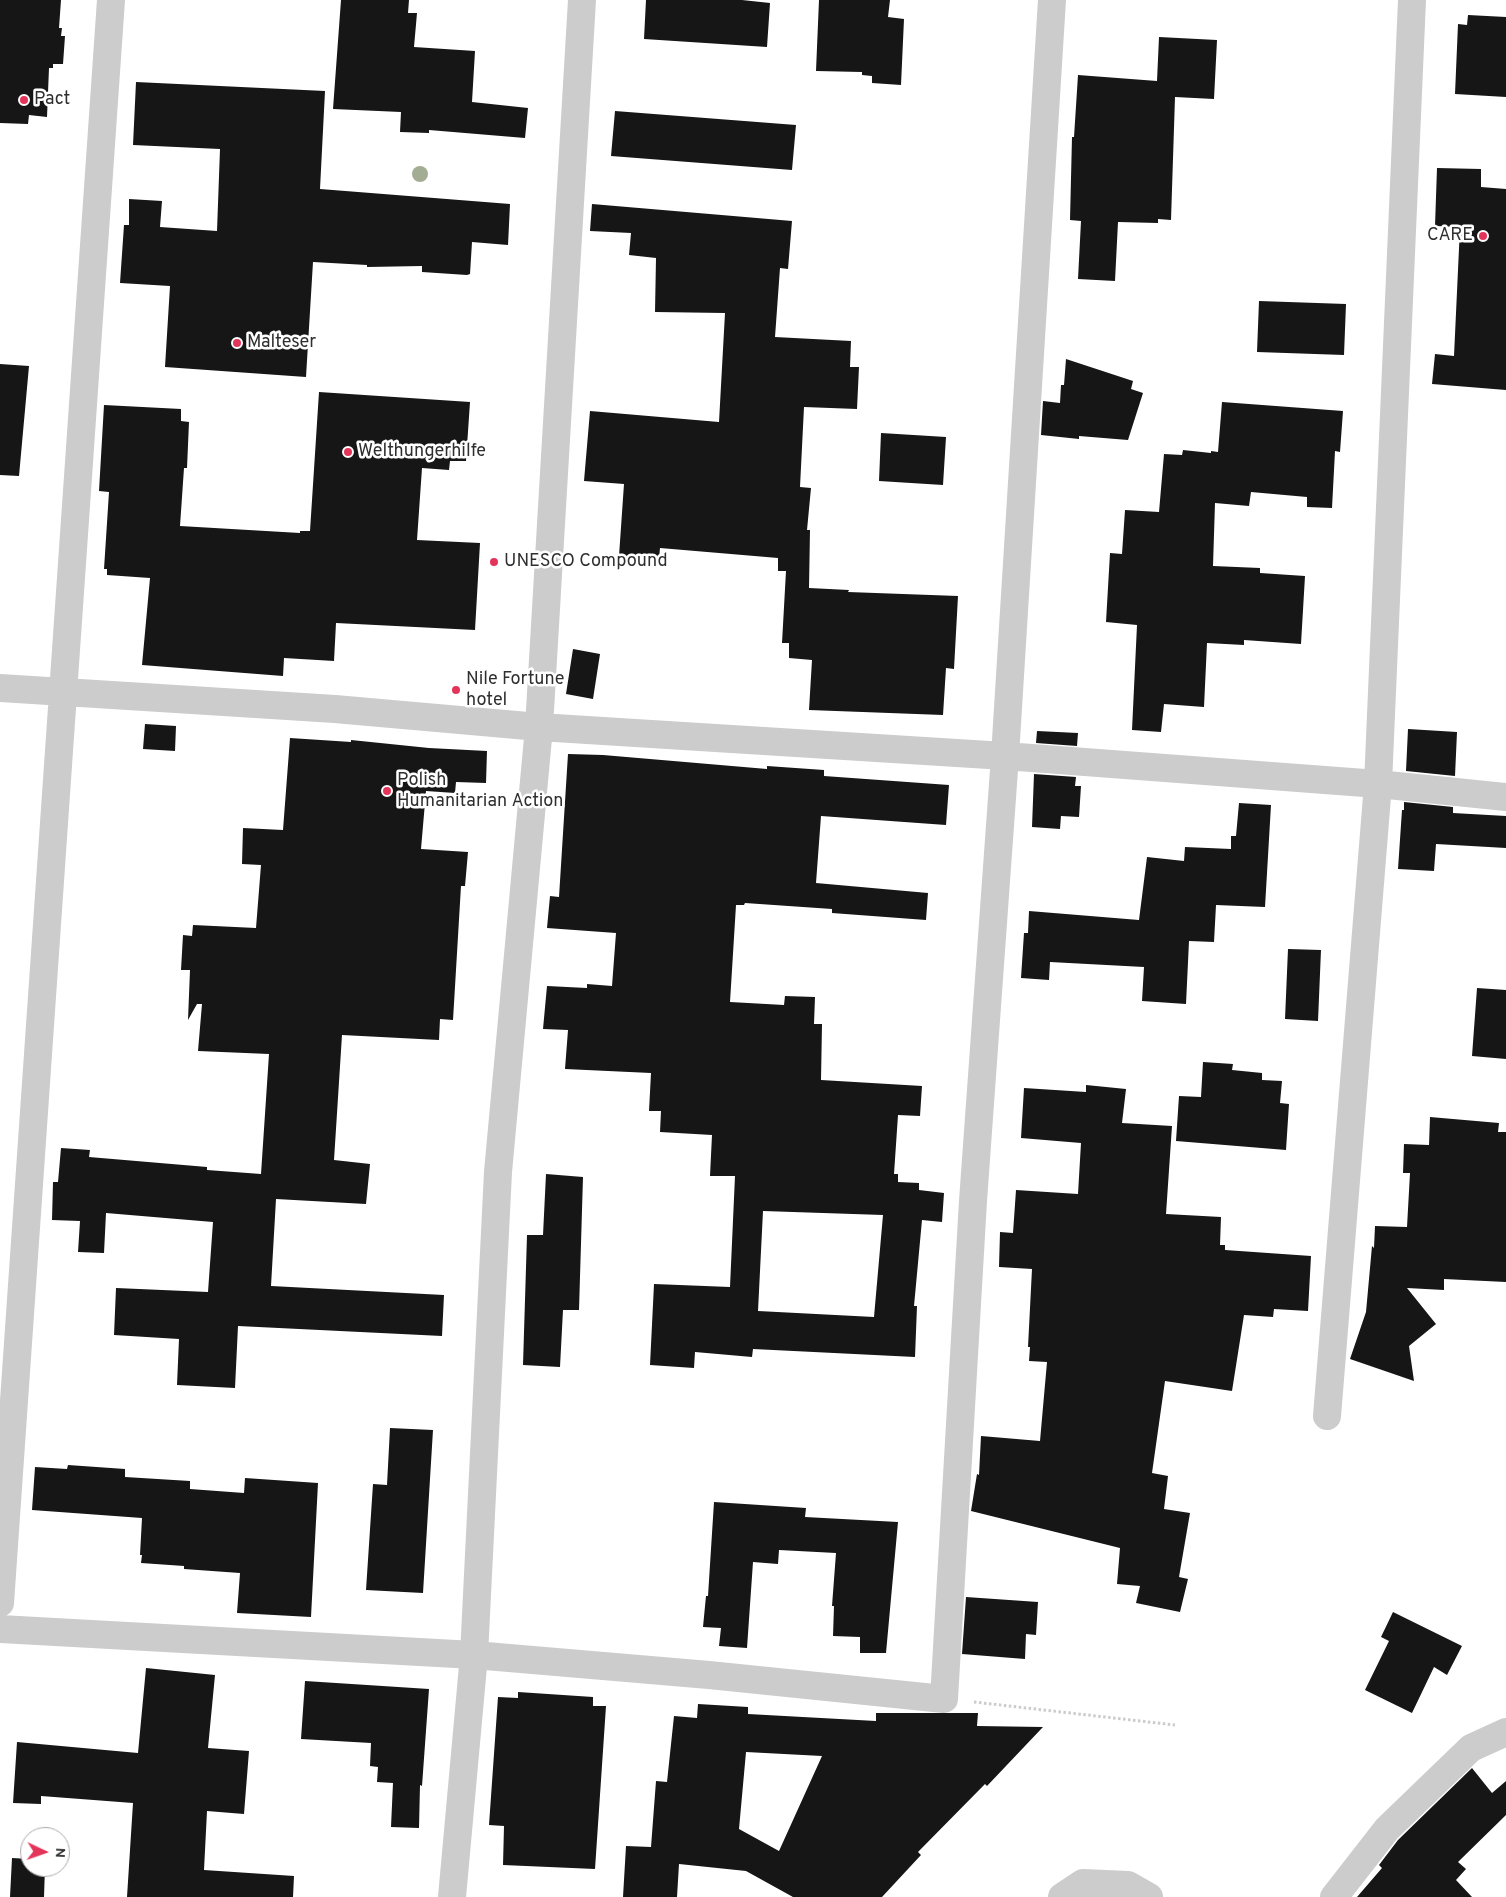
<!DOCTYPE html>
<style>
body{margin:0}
#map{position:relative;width:1506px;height:1897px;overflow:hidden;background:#fff;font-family:Overpass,sans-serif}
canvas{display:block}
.north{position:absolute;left:20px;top:1827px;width:50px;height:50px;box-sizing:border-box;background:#fff;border:1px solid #acacac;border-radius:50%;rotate:93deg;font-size:14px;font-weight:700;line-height:20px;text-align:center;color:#2f2f2f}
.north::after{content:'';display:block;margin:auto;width:18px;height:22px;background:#e33459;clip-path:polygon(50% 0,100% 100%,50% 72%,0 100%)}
</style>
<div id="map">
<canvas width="1506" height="1897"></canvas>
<div class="north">N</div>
</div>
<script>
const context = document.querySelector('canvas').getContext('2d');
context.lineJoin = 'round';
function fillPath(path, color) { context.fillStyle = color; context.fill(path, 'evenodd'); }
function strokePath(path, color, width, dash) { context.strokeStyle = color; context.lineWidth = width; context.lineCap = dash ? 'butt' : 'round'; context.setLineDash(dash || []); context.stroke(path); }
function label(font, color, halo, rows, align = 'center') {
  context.font = font + ' Overpass,sans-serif'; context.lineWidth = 5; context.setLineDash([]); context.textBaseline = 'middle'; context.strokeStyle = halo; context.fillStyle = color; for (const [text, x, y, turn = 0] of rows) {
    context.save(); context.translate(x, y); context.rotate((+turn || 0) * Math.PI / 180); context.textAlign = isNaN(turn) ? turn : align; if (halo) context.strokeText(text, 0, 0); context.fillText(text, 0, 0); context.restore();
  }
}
const building = new Path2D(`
 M 0,0 L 61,0 L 59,28 L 62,28 L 61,36 L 65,36 L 63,64 L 53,64 L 53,68 L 49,68 L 47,117 L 29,115 L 28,124 L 0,123 Z
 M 341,0 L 409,0 L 408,13 L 417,13 L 414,47 L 475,51 L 472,102 L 528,108 L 525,138 L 429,130 L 429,133 L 400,132 L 401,112 L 333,109 Z
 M 646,0 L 742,0 L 770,3 L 767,47 L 644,39 Z
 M 819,0 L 890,0 L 888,17 L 904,19 L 901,85 L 872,83 L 872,76 L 862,75 L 862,72 L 816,71 Z
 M 1468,15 L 1506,17 L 1506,97 L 1455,94 L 1458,24 L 1467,25 Z
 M 1159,37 L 1217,40 L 1214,99 L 1175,97 L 1171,220 L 1158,219 L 1158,223 L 1118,222 L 1115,281 L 1078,279 L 1081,221 L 1070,220 L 1072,137 L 1074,137 L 1078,75 L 1157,81 Z
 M 136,82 L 325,91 L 320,189 L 510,204 L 508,245 L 472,242 L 470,274 L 467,275 L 422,272 L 422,266 L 367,267 L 367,265 L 313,262 L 306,377 L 165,367 L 170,286 L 120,283 L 124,225 L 129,225 L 129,199 L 162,201 L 160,227 L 217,231 L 220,149 L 133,145 Z
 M 615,111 L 796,125 L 792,170 L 611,156 Z
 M 1437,168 L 1481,169 L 1481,187 L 1506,189 L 1506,390 L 1432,384 L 1435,354 L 1454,356 L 1460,227 L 1435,226 Z
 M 592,204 L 792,221 L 788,269 L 780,268 L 775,337 L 851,341 L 850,367 L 859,367 L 857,409 L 804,407 L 800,487 L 811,488 L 807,530 L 810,530 L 809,588 L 849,590 L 848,592 L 958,596 L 954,669 L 946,668 L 943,715 L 809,710 L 812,660 L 789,658 L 789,643 L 782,643 L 786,571 L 778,571 L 778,558 L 660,548 L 659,559 L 619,556 L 624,484 L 584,481 L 590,411 L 719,422 L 725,313 L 655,312 L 656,258 L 629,255 L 631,233 L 590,231 Z
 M 1259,301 L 1346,304 L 1344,355 L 1257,352 Z
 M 1066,359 L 1133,381 L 1131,389 L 1143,393 L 1128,440 L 1079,436 L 1079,439 L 1041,435 L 1043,401 L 1060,403 L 1061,385 L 1064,385 Z
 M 0,364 L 29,366 L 19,476 L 0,475 Z
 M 319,392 L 470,402 L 466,461 L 450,461 L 449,470 L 422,468 L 417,540 L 480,543 L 475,630 L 336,623 L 334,661 L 284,658 L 283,676 L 142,665 L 150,578 L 107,575 L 107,569 L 104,569 L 109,492 L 99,491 L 104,405 L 181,409 L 181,421 L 189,422 L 187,468 L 184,468 L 180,526 L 300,533 L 300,531 L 310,531 Z
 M 1222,402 L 1343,411 L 1340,452 L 1335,451 L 1332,508 L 1307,507 L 1307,497 L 1251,492 L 1249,506 L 1215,503 L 1213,566 L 1260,568 L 1260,573 L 1305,576 L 1301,644 L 1244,640 L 1244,645 L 1207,643 L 1204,707 L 1164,704 L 1161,732 L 1132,730 L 1137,625 L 1106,622 L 1110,553 L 1122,554 L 1125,510 L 1159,512 L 1164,454 L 1182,455 L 1183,450 L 1211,453 L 1211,451 L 1218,452 Z
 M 881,433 L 946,437 L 943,485 L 879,481 Z
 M 573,649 L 600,654 L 593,699 L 566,694 Z
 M 145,724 L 176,726 L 175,751 L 143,749 Z
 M 1408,729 L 1457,732 L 1455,776 L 1406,771 Z
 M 1037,731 L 1078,733 L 1077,746 L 1036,743 Z
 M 290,738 L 351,742 L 351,740 L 429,748 L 487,751 L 486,783 L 456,782 L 455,793 L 426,791 L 421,849 L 468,852 L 465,886 L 461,886 L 453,1020 L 440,1019 L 439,1040 L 342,1035 L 334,1160 L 370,1164 L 366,1204 L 276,1199 L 271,1286 L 444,1295 L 442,1336 L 238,1326 L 235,1388 L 177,1385 L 179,1339 L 114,1335 L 116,1288 L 208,1292 L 213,1222 L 106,1213 L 104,1253 L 78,1252 L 80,1221 L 52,1220 L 53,1182 L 58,1182 L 61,1148 L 90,1150 L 89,1157 L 207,1167 L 207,1170 L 261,1174 L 269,1054 L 198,1051 L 202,1004 L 197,1004 L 188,1020 L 190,970 L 181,970 L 183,935 L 192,936 L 193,925 L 256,928 L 261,865 L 242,864 L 243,828 L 283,830 Z
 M 568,754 L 603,755 L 767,769 L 767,766 L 824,770 L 824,776 L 949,785 L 946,825 L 821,816 L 816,883 L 928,893 L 926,920 L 832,913 L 832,909 L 745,903 L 744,905 L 736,905 L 730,1002 L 784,1005 L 785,996 L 815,997 L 814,1024 L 822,1024 L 821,1080 L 922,1086 L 920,1116 L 898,1115 L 894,1174 L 898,1174 L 898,1182 L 919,1183 L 919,1190 L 944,1193 L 942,1222 L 922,1220 L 914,1306 L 917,1306 L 915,1357 L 753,1349 L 752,1357 L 695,1352 L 694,1368 L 650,1365 L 654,1284 L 730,1287 L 735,1176 L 710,1176 L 712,1135 L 660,1132 L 661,1111 L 649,1111 L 651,1073 L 565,1069 L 568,1030 L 543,1029 L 547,986 L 587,988 L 587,984 L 612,986 L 616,933 L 547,928 L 550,896 L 559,897 ZM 763,1211 L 883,1215 L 874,1317 L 758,1311 Z
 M 1034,774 L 1076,777 L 1075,786 L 1081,786 L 1079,817 L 1061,816 L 1060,829 L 1032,827 Z
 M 1404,802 L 1453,807 L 1453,813 L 1506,816 L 1506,848 L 1436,844 L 1434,871 L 1398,869 L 1402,810 L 1404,810 Z
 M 1239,803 L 1271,805 L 1265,907 L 1216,905 L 1214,942 L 1189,941 L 1186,1004 L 1142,1001 L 1144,967 L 1050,962 L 1049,980 L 1021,978 L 1024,933 L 1028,933 L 1029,911 L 1139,920 L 1147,857 L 1184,861 L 1185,847 L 1231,849 L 1231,836 L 1236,836 Z
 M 1288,949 L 1321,950 L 1318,1021 L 1285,1019 Z
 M 1477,988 L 1506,990 L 1506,1059 L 1472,1056 Z
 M 1203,1062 L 1233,1064 L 1232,1070 L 1262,1073 L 1262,1080 L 1282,1081 L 1280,1103 L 1289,1104 L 1286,1150 L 1176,1141 L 1179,1096 L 1201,1097 Z
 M 1086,1085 L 1126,1089 L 1122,1123 L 1172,1126 L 1166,1214 L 1221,1217 L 1220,1245 L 1225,1245 L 1225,1250 L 1311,1256 L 1308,1311 L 1274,1309 L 1273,1317 L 1244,1315 L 1232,1391 L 1165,1381 L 1152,1473 L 1168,1476 L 1164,1509 L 1190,1513 L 1179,1577 L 1188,1579 L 1180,1612 L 1136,1603 L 1140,1586 L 1117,1584 L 1120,1548 L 971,1511 L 977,1474 L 979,1475 L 981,1436 L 1040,1441 L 1047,1362 L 1029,1361 L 1030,1347 L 1028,1347 L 1032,1269 L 999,1267 L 1000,1232 L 1013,1233 L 1016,1190 L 1078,1194 L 1081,1143 L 1021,1138 L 1024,1088 L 1086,1092 Z
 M 1430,1117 L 1499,1123 L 1498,1132 L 1506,1132 L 1506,1282 L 1444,1279 L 1444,1290 L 1407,1288 L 1436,1324 L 1409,1346 L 1414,1381 L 1350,1359 L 1366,1312 L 1372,1246 L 1374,1248 L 1375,1226 L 1407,1227 L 1410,1173 L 1403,1173 L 1404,1144 L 1429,1145 Z
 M 546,1174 L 583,1177 L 579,1310 L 563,1310 L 560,1367 L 523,1365 L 527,1235 L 543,1235 Z
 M 390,1428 L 433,1430 L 423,1593 L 366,1590 L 373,1484 L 387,1485 Z
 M 68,1465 L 125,1469 L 125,1477 L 190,1481 L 190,1489 L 244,1493 L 245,1478 L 318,1483 L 311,1617 L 237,1613 L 240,1573 L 184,1569 L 184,1566 L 141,1563 L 142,1555 L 140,1555 L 142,1518 L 32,1510 L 35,1467 L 67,1469 Z
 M 714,1502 L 806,1508 L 805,1517 L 898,1522 L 886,1653 L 860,1653 L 860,1637 L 833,1636 L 834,1606 L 832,1606 L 836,1553 L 779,1550 L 778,1564 L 753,1562 L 747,1648 L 719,1646 L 721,1628 L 703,1627 L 706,1596 L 708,1596 Z
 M 966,1597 L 1038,1602 L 1036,1635 L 1026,1634 L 1025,1659 L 962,1654 Z
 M 1393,1612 L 1462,1646 L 1447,1675 L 1434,1667 L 1412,1713 L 1365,1690 L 1389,1641 L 1381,1637 Z
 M 146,1668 L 215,1675 L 208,1748 L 249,1751 L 244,1814 L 207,1811 L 204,1870 L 294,1876 L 293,1897 L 127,1897 L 133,1803 L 41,1796 L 41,1804 L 13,1803 L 17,1742 L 138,1753 Z
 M 305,1681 L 429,1689 L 422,1786 L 420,1785 L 419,1828 L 391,1827 L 393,1783 L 377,1782 L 378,1767 L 370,1766 L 371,1743 L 301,1739 Z
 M 518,1692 L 593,1697 L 593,1706 L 606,1706 L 595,1869 L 503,1865 L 504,1826 L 489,1825 L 498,1697 L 518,1698 Z
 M 698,1704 L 748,1707 L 748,1714 L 876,1721 L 876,1713 L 978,1713 L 977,1726 L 1043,1727 L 987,1786 L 985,1784 L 918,1852 L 921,1855 L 882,1897 L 793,1897 L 746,1871 L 679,1864 L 677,1897 L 623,1897 L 626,1846 L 651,1847 L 656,1781 L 667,1782 L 674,1716 L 697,1718 ZM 746,1752 L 822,1756 L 779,1851 L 739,1829 Z
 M 1472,1768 L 1492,1793 L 1506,1781 L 1506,1815 L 1458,1862 L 1466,1869 L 1456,1880 L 1472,1897 L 1357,1897 L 1382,1868 L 1379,1865 L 1398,1840 Z
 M 12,1858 L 30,1859 L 30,1867 L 45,1867 L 44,1897 L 10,1897 Z`);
const path = new Path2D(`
 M 974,1702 L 1175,1725`);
const minor = new Path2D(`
 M 0,688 L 335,709 L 539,727 L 1005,756 L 1378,784 L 1506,797
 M 1327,1416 L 1378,784 L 1412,0
 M 0,1603 L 111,0
 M 0,1629 L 474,1655 L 709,1675 L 944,1699 L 973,1201 L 1005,756 L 1052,0
 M 452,1897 L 474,1655 L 498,1172 L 539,727 L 582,0
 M 1062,1897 L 1083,1883 L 1128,1885 L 1149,1897
 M 1334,1897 L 1387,1829 L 1471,1748 L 1506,1732`);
const trees = [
 [420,174]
];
const markers = [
 [24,100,5,"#e33459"],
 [1483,236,5,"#e33459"],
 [237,343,5,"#e33459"],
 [348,452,5,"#e33459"],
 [494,562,5,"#e33459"],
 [456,690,5,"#e33459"],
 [387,791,5,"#e33459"]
];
const poiNames = [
 ["Pact",34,100],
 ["CARE",1473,236,"right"],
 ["Malteser",247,343],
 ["Welthungerhilfe",358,452],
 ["UNESCO Compound",504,562],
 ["Nile Fortune",466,680],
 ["hotel",466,701],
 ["Polish",397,781],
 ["Humanitarian Action",397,802]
];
fillPath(building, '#161616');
strokePath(path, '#ccc', 3, [2.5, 2.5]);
strokePath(minor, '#ccc', 28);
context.fillStyle = '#a3ad94';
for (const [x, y] of trees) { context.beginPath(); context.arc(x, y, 8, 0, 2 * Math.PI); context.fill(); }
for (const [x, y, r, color] of markers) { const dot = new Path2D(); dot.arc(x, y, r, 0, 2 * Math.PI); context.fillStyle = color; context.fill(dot); strokePath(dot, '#fff', 2); }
label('18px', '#2f2f2f', '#fff', poiNames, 'left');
</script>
